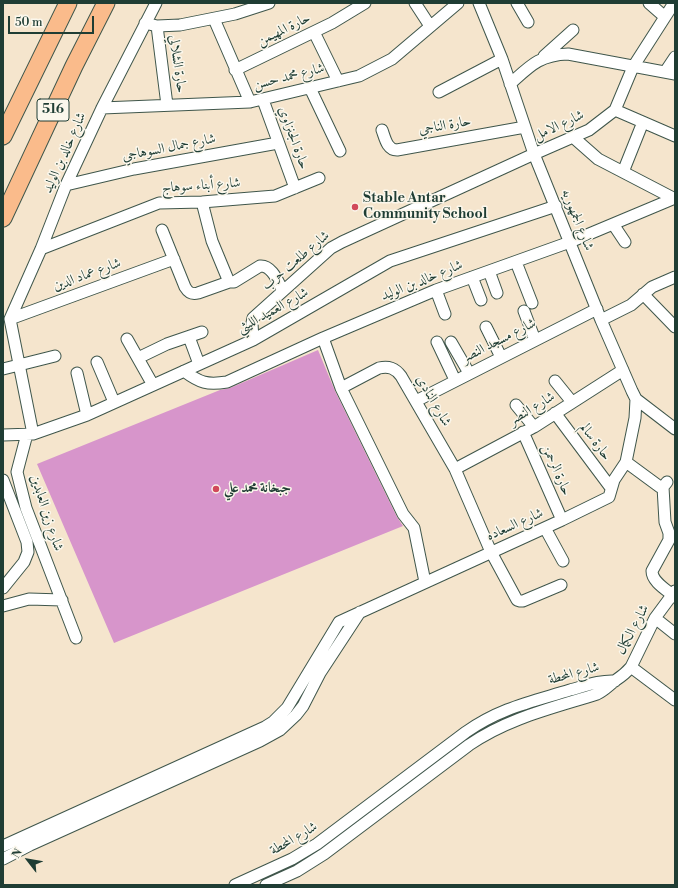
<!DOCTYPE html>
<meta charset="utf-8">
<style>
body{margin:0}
#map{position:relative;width:678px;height:888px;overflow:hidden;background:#f5e5cd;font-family:"Libre Bodoni",serif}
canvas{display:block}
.frame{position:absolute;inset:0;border:4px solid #1f3d34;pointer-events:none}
.north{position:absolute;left:8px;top:840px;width:40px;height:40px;-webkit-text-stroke:3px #fbf7ec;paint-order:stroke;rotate:301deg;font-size:11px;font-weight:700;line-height:16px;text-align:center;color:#1f3d34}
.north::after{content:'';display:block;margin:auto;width:14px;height:18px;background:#1f3d34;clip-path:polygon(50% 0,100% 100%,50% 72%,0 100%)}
.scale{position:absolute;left:8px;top:16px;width:86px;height:18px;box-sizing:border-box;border:2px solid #1f3d34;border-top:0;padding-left:5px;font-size:12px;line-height:14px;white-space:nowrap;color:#1f3d34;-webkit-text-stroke:3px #fbf7ec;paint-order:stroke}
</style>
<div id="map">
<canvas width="678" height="888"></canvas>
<div class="frame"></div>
<div class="north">N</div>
<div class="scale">50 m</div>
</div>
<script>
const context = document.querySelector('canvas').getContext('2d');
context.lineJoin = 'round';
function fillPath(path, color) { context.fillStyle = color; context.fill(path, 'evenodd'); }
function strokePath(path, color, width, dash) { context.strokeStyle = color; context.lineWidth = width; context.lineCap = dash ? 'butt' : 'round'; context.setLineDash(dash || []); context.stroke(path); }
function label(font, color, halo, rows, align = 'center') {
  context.font = font + ' "Libre Bodoni",Amiri,serif'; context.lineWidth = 3; context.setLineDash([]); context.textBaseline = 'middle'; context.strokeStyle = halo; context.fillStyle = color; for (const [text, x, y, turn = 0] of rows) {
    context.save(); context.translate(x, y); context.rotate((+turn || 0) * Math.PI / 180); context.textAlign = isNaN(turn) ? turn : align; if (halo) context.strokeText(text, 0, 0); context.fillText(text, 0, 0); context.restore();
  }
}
const building = new Path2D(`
 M 318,350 L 335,391 L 397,517 L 403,526 L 114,643 L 37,464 L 220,390 L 230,388 Z`);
const minor = new Path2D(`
 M 415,3 L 430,26
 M 479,3 L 502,59 L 534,154 L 601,320 L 632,391 L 636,399 L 675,429
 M 517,3 L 528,22
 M 649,3 L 665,17
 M 214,19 L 250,102
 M 145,23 L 157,26 L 180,25 L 235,14 L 269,3
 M 157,26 L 167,105
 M 314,32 L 338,81
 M 544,56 L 573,30
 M 235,70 L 332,23 L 365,3
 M 665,72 L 675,57
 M 510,84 C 530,66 539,55 568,54 L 675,74
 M 310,88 L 340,151
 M 439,92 L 502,59
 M 263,100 L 295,188
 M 102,108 L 250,102 L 359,76 L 392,59 L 458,3
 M 615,110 L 675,136
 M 382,130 C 385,138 387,150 397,150 L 525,127
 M 573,137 L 598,159 L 673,198
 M 623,172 L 643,122
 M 66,185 L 134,169 L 278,143
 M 202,202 L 212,241 L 229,282 L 234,282 L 260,266 C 272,265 278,282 283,291
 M 613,224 L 625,242
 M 162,230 L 185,287 C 188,292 191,295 198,293 L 229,282
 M 41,249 L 159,203 L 202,202 L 275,196 L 319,178
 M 516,262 L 532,303
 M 489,271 L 497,293
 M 472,277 L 481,300
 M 436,290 L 445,314
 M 643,294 L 675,327
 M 524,311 L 535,340
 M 10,319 L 41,249 L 66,185 L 102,108 L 156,3
 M 10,319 L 174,259
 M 10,319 L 33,434
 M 601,320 L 631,305 L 652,287 L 675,277
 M 486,327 L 501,357
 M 189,337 L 199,364
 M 323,338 L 341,388 L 379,368 C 389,366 395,368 401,376 L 455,469 L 491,552 L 517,600 L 520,601 L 523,601 L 561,585
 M 127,339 L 153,385
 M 253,340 L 252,323 L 253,318 L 331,248 L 342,242 L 534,154 L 589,130 L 615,110 L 633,67 L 674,3
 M 437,342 L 455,380
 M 451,342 L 469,373
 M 138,358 L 167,344 L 202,332
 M 97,362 L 114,402
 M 3,369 L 55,356
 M 184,371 C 200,383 207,385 227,382 L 323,338 L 436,290 L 570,242 L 675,198
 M 77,373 L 87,415
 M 555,381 L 572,402
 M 341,388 L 403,514 L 414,528 L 425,582
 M 416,401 L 597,309
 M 516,405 L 534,427
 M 555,413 L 611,488
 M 523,432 L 562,520
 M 27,434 L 17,472 L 26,508 L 76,638
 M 3,435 L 33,434 L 87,415 L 253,340 L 390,261 L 556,206
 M 626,462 L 660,487 L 663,487 L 667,482
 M 455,469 L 534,427 L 623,370
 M 3,480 L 27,542 L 28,552 L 24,562 L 3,588
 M 663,487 L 665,522 L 669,533 L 669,540 L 652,571 C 652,582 667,590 675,597
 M 545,528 L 563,561
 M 3,606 L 29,599 L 62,600
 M 655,618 L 675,634
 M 631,667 L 675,700
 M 3,846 L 265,727 L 273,722 L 287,708 L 339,622 L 562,520 L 609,497 L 614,480 L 626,462 L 635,418 L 636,399
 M 3,859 L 30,845 L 260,741 L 280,730 L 296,715 L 303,706 L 320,673 L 360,612
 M 235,885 L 292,859 L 317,844 L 466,732 C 500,708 531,702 570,690 C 585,686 600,680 615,681
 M 266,885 L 297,871 L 324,854 L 469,745 C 508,718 553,708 597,694 C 605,690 609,685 616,680 C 622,676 626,673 631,667 L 655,618 L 675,591`);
const highway = new Path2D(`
 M 3,136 L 68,3
 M 3,218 L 74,66 L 106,3`);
const markers = [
 [355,207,4,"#d1495b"],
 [216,489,4,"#d1495b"]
];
const shields = [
 [53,110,32]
];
const shieldNames = [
 ["516",53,110]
];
const streetNames = [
 ["حارة المهيمن",284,30,-26],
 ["حارة الشلالي",177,64,82],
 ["شارع محمد حسن",289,77,-14],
 ["حارة الناجي",445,126,-10],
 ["شارع الامل",559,126,-25],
 ["حارة الجنزاوي",293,138,70],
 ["شارع جمال السوهاجي",169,148,-11],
 ["شارع خالد بن الوليد",65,153,-66],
 ["شارع أبناء سوهاج",201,186,-4],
 ["شارع الجمهوريه",577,220,68],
 ["شارع طلعت حرب",296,261,-40],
 ["شارع عماد الدين",87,275,-20],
 ["شارع خالد بن الوليد",422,281,-22],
 ["شارع العميد الليثي",273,311,-29],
 ["شارع مسجد النصر",499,341,-27],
 ["شارع النادي",433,401,60],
 ["شارع النصر",532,409,-31],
 ["حارة سالم",595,442,53],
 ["حارة الرحمن",556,470,66],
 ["شارع زين العابدين",46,513,72],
 ["شارع السعاده",515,525,-24],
 ["شارع الكمال",633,630,-62],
 ["شارع المحطة",574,674,-15],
 ["شارع المحطة",294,839,-30]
];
const poiNames = [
 ["Stable Antar",363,199],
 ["Community School",363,215],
 ["جبخانة محمد علي",224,489]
];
fillPath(building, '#d795cb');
strokePath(minor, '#3f564b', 13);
strokePath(highway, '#3f564b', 19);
strokePath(minor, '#fff', 11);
strokePath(highway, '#fabb8b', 17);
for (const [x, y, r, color] of markers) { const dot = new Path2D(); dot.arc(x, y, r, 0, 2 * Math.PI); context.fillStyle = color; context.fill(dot); strokePath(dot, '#fbf7ec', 1.5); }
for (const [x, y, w] of shields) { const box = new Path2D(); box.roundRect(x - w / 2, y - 11, w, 22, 3); context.fillStyle = '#fbf7ec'; context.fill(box); strokePath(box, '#1f3d34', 1); }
label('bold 13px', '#1f3d34', null, shieldNames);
label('14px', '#1f3d34', '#fbf7ec', streetNames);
label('bold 14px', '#1f3d34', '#fbf7ec', poiNames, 'left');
</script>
